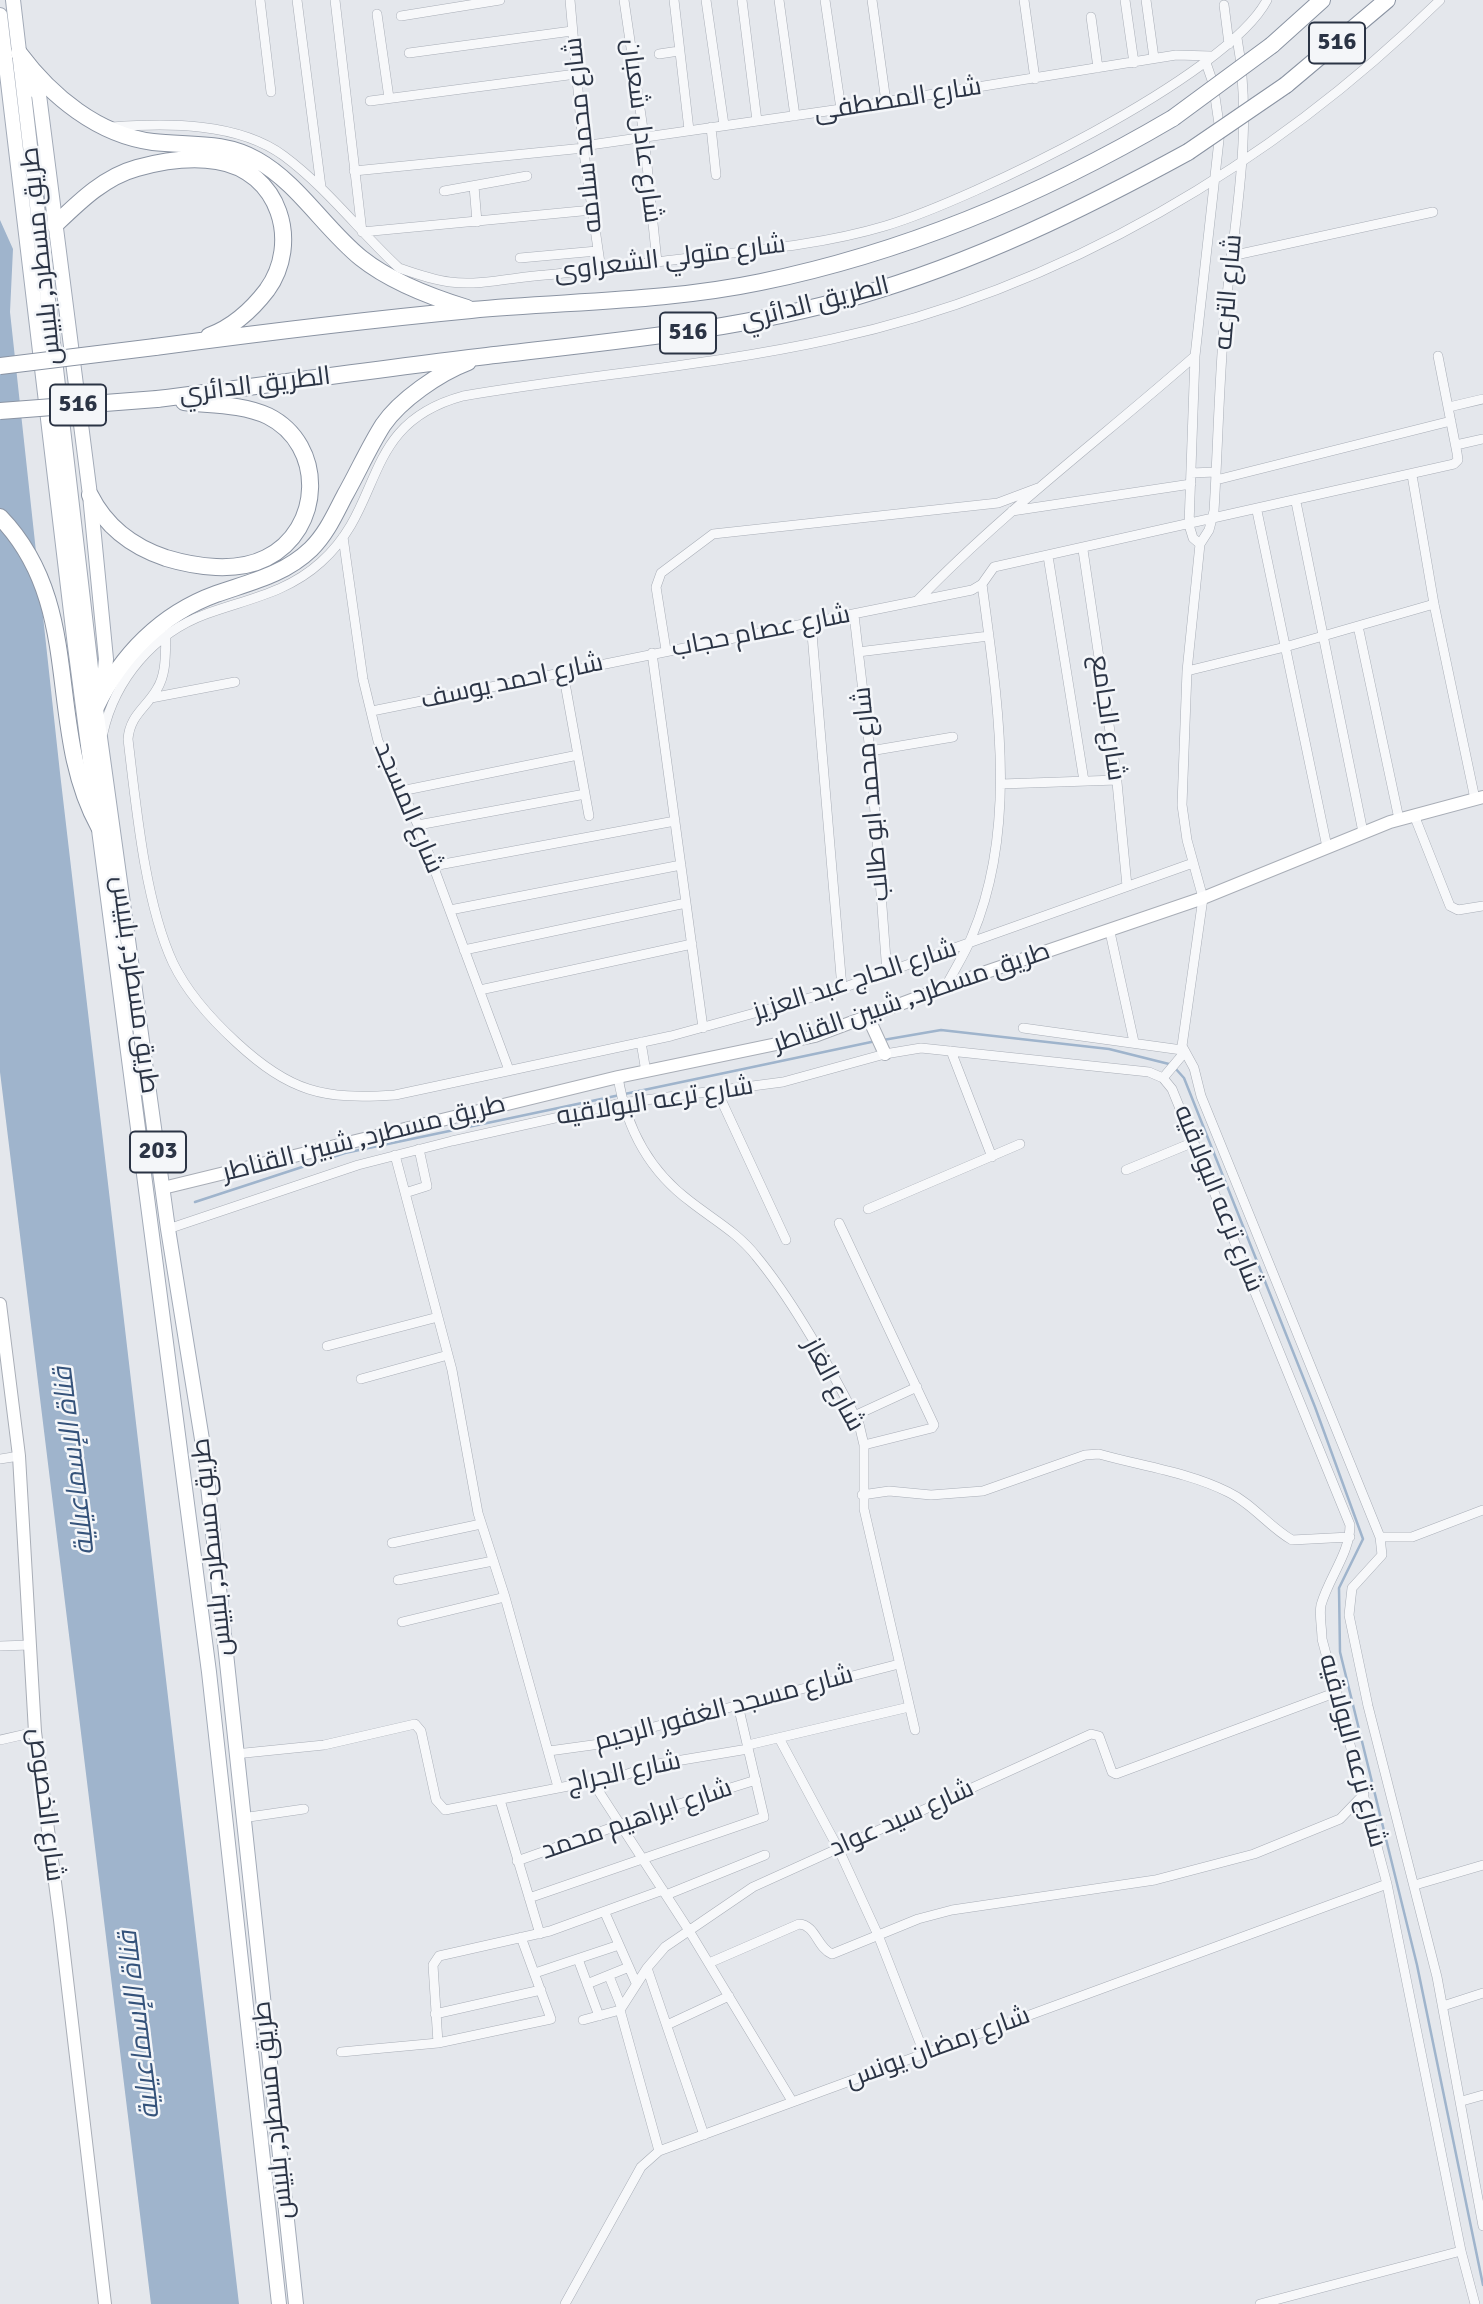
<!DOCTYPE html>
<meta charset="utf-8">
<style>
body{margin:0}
canvas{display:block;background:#e4e7ec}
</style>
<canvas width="1483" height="2304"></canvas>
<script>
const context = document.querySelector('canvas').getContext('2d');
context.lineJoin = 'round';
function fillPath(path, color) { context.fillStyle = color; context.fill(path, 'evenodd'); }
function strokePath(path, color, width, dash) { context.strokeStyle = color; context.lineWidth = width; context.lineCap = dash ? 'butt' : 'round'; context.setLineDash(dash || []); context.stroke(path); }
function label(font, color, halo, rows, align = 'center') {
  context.font = font + ' Signika,Cairo,sans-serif'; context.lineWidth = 5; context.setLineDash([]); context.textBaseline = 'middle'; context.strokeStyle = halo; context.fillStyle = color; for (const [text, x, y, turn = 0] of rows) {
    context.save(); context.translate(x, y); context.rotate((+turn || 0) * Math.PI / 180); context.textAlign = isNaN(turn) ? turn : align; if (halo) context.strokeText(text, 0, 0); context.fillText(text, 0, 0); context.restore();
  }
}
const water = new Path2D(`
 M 0,220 L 13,249 L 10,312 L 60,773 L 239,2304 L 151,2304 L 0,1072 Z`);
const stream = new Path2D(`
 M 883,1040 L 941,1030 L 1109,1049 L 1169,1064
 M 1175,1068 L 1184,1078 L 1315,1407 L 1363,1539 L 1339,1588 L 1340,1652 L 1417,1965 L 1483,2285
 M 195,1202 L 345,1153 L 876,1041`);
const minor = new Path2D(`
 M 260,0 L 271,92
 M 297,0 L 321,187
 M 335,0 L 362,232 L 592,210
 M 570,0 L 583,146 L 601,270
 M 624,0 L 644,136 L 657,262
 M 674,0 L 689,130
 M 706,0 L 724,125
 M 742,0 L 757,121
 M 779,0 L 795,116
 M 825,0 L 841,109
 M 872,0 L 886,102
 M 1024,0 L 1035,79
 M 1125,0 L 1134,63
 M 1146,0 L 1154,58
 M 1224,5 L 1229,44
 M 377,14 L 389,98
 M 401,16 L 500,0
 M 1091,17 L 1098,68
 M 1237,38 C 1254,130 1234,222 1225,314 C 1219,379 1218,446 1214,511 L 1209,530 L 1200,544 L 1187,671 L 1182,805 L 1187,840 L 1203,898 L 1182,1046 L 1194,1068 L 1201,1096 L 1380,1537 L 1382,1555 L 1352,1588 L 1349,1615 L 1368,1706 L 1437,1977 L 1483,2226
 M 409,53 L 572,31
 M 659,54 L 679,51
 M 370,101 L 576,74
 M 112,127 C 167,123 238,122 284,156 C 327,188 360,232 399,268 C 416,274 433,280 450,282 C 480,286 515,277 545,275 C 596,270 646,263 697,257 C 759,250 825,244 885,226 C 971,200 1227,77 1267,0
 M 711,127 L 716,175
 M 583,146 L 841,109 L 1176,55 L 1211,56
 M 354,171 L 584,148
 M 474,186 L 477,222
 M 444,191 L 527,176
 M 1231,256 L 1433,212
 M 520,258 L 597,251
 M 1449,407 L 1483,399
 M 1456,445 L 1483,439
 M 1191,473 L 1216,472
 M 1412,475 L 1434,604 L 1475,799
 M 1216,480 L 1451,421
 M 1296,502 L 1363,832
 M 1012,511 L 1191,484
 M 1257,511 L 1327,847
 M 343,537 L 363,679 L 378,741 L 418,825 L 509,1070
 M 1200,544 L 1193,538 L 1189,525 L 1195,356 L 1220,131 L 1213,83 L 1205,60
 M 1083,550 L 1116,772 L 1127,886
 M 1048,556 L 1084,781
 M 918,600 C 1004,511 1103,437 1195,356
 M 854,615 L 871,760 L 887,973
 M 811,622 L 842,988
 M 1358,626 L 1399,819
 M 166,635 C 165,652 167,673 157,689 C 146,708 130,715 128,739 C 136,806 145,903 173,963 C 188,994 211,1019 236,1042 C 290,1092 323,1100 395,1095 L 671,1036 L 831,992 L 1193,863
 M 666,650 L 656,587 L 661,573 L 713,534 L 998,503 L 1038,488
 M 858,652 L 989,636
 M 652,653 L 703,1028
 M 1187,671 L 1285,647 L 1434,604
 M 563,672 L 589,816
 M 151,698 L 235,682
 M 372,711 L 972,590 L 982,584 L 994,567 L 1454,464 L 1458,460 L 1457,453 L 1438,356
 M 103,733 C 115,679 154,633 206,614 C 247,599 287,593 321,562 C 386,504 360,424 463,396 C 585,375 711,366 832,339 C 1061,290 1273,164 1440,0
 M 870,751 L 953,737
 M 1001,784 L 1117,780
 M 401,791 L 578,755
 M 1414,815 L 1450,906 L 1458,910 L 1483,906
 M 418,825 L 585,794
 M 433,866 L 675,821
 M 450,910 L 681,865
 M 1110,932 L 1134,1042
 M 464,950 L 686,903
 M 945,988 C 954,970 965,954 972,936 C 1019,825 997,699 982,584
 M 480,990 L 692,944
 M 1023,1028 L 1182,1050
 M 641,1042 L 646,1072
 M 951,1051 L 992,1157
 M 618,1077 C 626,1127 649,1171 691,1202 C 714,1220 738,1233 756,1256 C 794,1302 832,1371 859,1424 L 864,1445 L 864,1509 L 915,1730
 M 1163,1078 L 1184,1053
 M 717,1091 L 786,1240
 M 395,1155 L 452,1370 L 478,1513 L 505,1597 L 558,1787
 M 1126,1170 L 1194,1142
 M 405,1193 L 427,1186 L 419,1149
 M 868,1209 L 1020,1144
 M 839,1223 L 934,1425 L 932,1428 L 864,1445
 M 168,1229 L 358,1165 L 452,1141 L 622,1103 L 783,1082 L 885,1054 L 921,1048 L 1149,1072 L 1163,1078 L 1172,1089 L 1350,1525 C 1350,1553 1329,1577 1321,1605 C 1319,1615 1322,1628 1322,1639 L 1387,1884 L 1461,2251 L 1475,2304
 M 327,1346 L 438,1317
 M 361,1379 L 448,1355
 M 854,1416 L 917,1387
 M 0,1459 L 19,1456
 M 862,1495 L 889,1491 L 931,1495 L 983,1491 L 1085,1455 L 1099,1454 C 1141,1466 1188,1472 1228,1492 C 1253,1504 1269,1527 1292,1540 L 1350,1537
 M 1380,1537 L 1412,1537 L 1483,1510
 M 392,1543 L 481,1524
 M 398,1580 L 493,1561
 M 402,1622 L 505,1597
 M 0,1646 L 30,1645
 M 779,1738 L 838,1848 L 878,1935 L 924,2053
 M 0,1740 L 35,1732
 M 748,1745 L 909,1707
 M 549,1751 L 607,1743 L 630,1733 L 899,1664
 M 235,1754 L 324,1745 L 415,1724 L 421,1731 L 436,1800 L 445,1810 L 625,1775 L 652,1765 L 748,1749
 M 592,1781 L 688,1929 L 792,2101
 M 500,1800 L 540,1934
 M 242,1818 L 304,1809
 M 517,1861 L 679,1804 L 756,1780
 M 1415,1885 L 1483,1865
 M 666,1895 L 765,1855
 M 529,1898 L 764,1817 L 738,1705
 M 605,1913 L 636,1983
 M 578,1959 L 599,2016
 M 709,1963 L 799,1924 C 816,1925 817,1948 832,1954 L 918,1919 L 952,1910 L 1155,1880 L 1254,1854 L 1340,1819 L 1364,1794
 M 647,1968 L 704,2135
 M 535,1973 L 619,1945
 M 609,1976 L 621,2006
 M 587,1984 L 629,1967
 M 1443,2006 L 1483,1993
 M 435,2014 L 541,1990
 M 583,2020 L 620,2010
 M 667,2025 L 729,1996
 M 438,2043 L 433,1965 L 439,1956 L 550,1931 L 663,1890
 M 341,2052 L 438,2043 L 551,2019 L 521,1937
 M 1462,2101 L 1483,2095
 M 659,2151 L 620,2010 L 647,1968 L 665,1947 L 753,1887 L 1091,1734 L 1099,1736 L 1112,1772 L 1116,1774 L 1337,1692
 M 565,2304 L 641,2167 L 659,2151 L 1387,1884
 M 1260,2304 L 1461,2251`);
const secondary = new Path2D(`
 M 868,1017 L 885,1054
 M 163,1188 L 618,1077 L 815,1036 L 986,972 L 1203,898 L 1390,822 L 1483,797
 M 0,1304 L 19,1456 L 35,1732 L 60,1920 L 105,2304`);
const primary = new Path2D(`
 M 13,0 L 94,694 L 168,1229 L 205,1458 L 296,2304
 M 0,15 L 75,646 L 209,1672 L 279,2304
 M 21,70 L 39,95 L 90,495 L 106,659 L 105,670 L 94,693`);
const motorway = new Path2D(`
 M 1272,45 L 1322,0
 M 19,53 C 51,96 98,135 153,142 C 189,146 224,141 257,160 C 298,183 325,229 361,258 C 391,282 431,297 467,308
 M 1286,85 L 1387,0
 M 55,225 C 79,202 104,177 137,168 C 162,161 192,157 217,161 C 280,171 301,243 267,290 C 251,311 233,327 209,336
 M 155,347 C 260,333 365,320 471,310 C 568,301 665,302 761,282 C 907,252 1044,194 1173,118
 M 157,399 C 267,385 377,369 487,356 C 614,341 735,331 858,296 C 975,262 1082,210 1188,152
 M 90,495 C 106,527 133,547 166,558 C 196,567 236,573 266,558 C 323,530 326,445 268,416 C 243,404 211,405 184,402
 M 0,517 C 86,606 44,727 99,827
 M 96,707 C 121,655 161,614 216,594 C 250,582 284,575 311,549 C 327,533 335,514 345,495 C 358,472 369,447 383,425 C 400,400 439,373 468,362`);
const motorwayBridge = new Path2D(`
 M 1173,118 L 1272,45
 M 1188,152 L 1286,85
 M 0,366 L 155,347
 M 0,411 L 157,399`);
const shields = [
 [1337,43,56],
 [688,333,56],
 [78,405,56],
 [158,1152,56]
];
const shieldNames = [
 ["516",1337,43],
 ["516",688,333],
 ["516",78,405],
 ["203",158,1152]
];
const streetNames = [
 ["شارع المصطفى",898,100,-9],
 ["شارع عادل شعبان",641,131,83],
 ["شارع محمد سلامه",584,135,-96],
 ["طريق مسطرد, بلبيس",42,256,-96],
 ["شارع متولي الشعراوى",670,259,-7],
 ["شارع الترعه",1229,292,-85],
 ["الطريق الدائري",815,304,-14],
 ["الطريق الدائري",255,386,-7],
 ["شارع عصام حجاب",761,632,-11],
 ["شارع احمد يوسف",512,682,-12],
 ["شارع الجامع",1107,718,82],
 ["شارع محمد ابو طالب",872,794,-95],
 ["شارع المسجد",408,808,67],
 ["شارع الحاج عبد العزيز",855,981,-18],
 ["طريق مسطرد, بلبيس",134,985,82],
 ["طريق مسطرد, شبين القناطر",912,998,-19],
 ["شارع ترعه البولاقيه",655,1102,-9],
 ["طريق مسطرد, شبين القناطر",364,1139,-14],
 ["شارع ترعه البولاقيه",1218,1199,68],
 ["شارع الغاز",833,1385,62],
 ["طريق مسطرد, بلبيس",213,1547,-96],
 ["شارع مسجد الغفور الرحيم",724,1709,-15],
 ["شارع ترعه البولاقيه",1352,1751,75],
 ["شارع الجراج",624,1773,-12],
 ["شارع الخصوص",45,1805,83],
 ["شارع سيد عواد",902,1819,-24],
 ["شارع ابراهيم محمد",637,1820,-19],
 ["شارع رمضان يونس",938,2048,-20],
 ["طريق مسطرد, بلبيس",274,2110,-96]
];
const waterNames = [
 ["قناة الإسماعيلية",75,1461,-97],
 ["قناة الإسماعيلية",140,2025,-97]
];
fillPath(water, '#9fb4cc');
strokePath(stream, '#9fb4cc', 2.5);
strokePath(minor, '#a9aeb7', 10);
strokePath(secondary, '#a9aeb7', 14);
strokePath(primary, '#a3abb8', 16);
strokePath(motorway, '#8b94a3', 18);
strokePath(minor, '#f7f8fa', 9);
strokePath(secondary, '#fff', 12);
strokePath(primary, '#fff', 14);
strokePath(motorway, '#fff', 16);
strokePath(motorwayBridge, '#8b94a3', 18, []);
strokePath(motorwayBridge, '#fff', 16);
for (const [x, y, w] of shields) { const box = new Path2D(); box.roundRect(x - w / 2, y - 20.5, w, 41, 5); context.fillStyle = '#f4f6f9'; context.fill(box); strokePath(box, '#2b3445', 2); }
label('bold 24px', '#2b3445', null, shieldNames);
label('26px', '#2b3445', '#f4f6f9', streetNames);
label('italic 28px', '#34527a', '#f4f6f9', waterNames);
</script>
